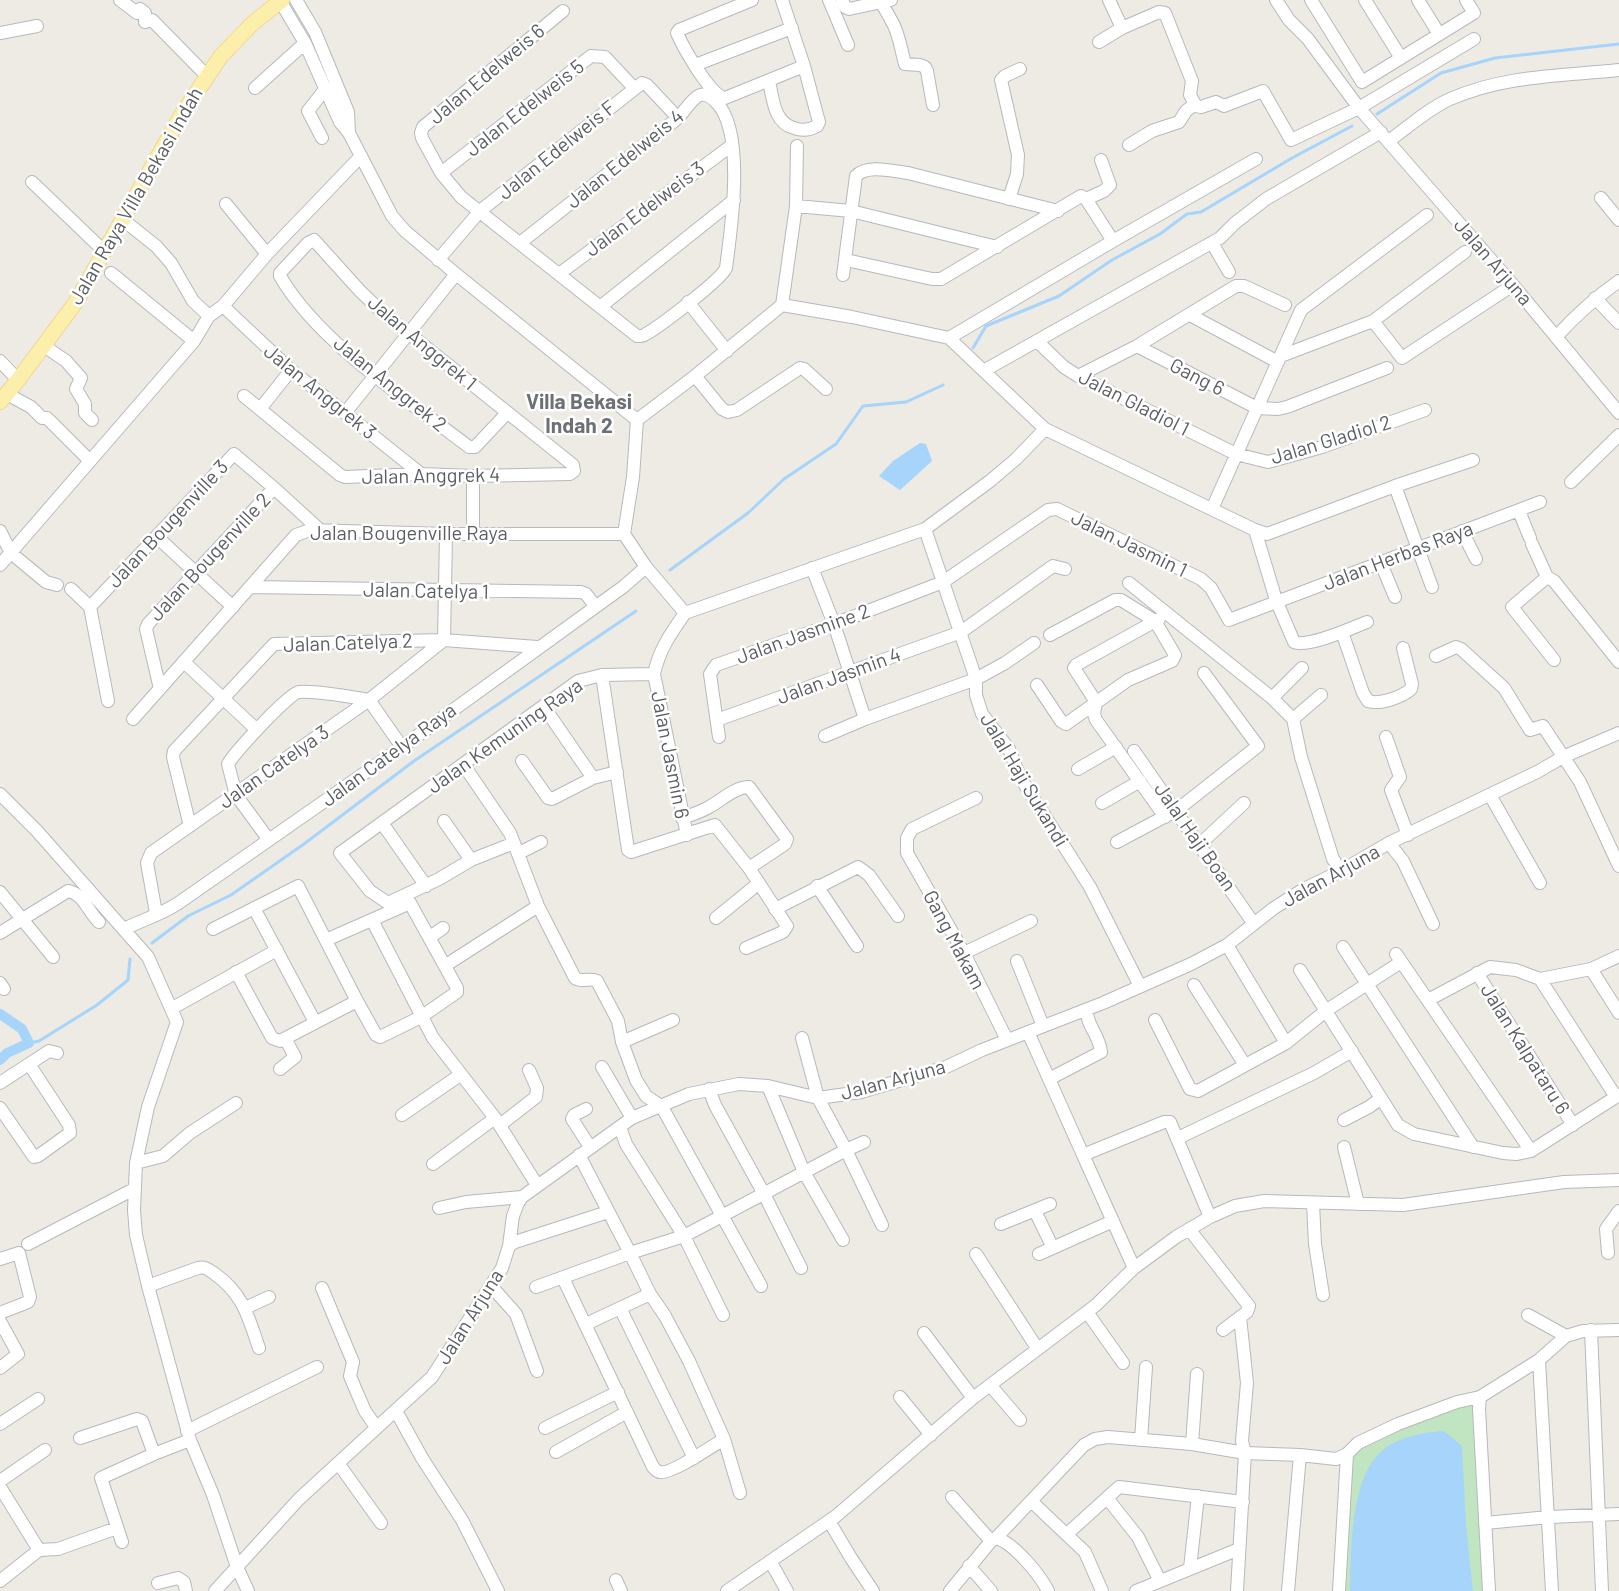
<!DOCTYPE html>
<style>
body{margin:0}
canvas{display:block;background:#edebe3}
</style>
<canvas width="1619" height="1591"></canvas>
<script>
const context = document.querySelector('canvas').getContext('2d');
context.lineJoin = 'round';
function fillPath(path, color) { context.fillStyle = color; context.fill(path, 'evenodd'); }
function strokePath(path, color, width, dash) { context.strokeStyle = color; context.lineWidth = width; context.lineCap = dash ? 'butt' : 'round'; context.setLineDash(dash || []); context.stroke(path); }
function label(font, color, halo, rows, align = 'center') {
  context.font = font + ' Barlow,sans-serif'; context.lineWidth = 5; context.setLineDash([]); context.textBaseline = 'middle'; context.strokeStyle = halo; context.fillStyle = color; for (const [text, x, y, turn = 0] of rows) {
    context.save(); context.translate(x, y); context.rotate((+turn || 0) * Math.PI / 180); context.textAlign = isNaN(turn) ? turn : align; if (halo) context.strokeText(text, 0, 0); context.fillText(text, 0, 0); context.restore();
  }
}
const green = new Path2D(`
 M 1480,1397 L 1489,1591 L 1338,1591 L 1351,1449 Z`);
const water = new Path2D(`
 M 920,443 L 926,444 L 932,461 L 900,490 L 879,476 L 893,461 Z
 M 1444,1431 L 1462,1446 L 1466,1526 L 1473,1591 L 1350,1591 C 1351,1552 1350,1476 1383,1450 C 1398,1437 1425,1432 1444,1431 Z`);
const stream = new Path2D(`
 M 1377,114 L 1441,73 L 1495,58 L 1619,44
 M 973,348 L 986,326 L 1059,296 L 1112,260 L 1160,234 L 1187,214 L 1201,212 L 1292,158 L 1352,126
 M 670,570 L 748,513 L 784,479 L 836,444 L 863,406 L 906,402 L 943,385
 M 152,943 L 188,916 L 231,895 L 304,844 L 414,761 L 636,611
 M 10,1021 L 22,1029 L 29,1043 L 39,1041 L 97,1005 L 128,980 L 130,959`);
const canal = new Path2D(`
 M 0,1014 L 22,1029 L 29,1043 L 7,1053 L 0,1060`);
const minor = new Path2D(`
 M 120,0 L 137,13 L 140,9 L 145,13 L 145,22 L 152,20 L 207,76
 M 296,0 L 315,32 L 348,112 L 349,133
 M 752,0 L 679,30 L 677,33 C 683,47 711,97 725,98 L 804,66
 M 829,0 L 848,45
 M 842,0 L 845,7 L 849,9 L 891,0
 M 1109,0 L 1122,28 L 1159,12 L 1165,13 L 1192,81 L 1190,95 L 1196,106 L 1201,107 L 1216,102 L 1224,106 L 1263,91 L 1291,140 L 1359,108 L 1474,39
 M 1276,0 L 1289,20 L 1308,39 L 1359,108 L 1513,285 L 1619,413
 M 1311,0 L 1362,82 L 1474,13 L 1466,0
 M 1365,0 L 1401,58
 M 1418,0 L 1439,34
 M 280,1 L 305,43 L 340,122 L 349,133 L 392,216 L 405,231 L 456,274 L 637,420
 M 882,2 C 884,10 888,13 891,20 C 899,32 901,50 905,64 L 920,65 L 925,67 L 927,71 L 933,105
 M 0,33 L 37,26
 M 1099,42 L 1122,28
 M 695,65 L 792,28
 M 769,81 C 773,99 774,123 794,128 C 802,131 810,130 817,126 L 819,122 L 804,66 L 782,0
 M 255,88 L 305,43
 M 322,138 L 308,111 L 326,88
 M 1389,141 C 1408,127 1428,109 1450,99 C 1506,75 1560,76 1619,70
 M 1129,145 L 1152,131 L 1179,122 L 1186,111 L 1195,104
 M 441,173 L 591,56 L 605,57 L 634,88
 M 32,182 L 104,251
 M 1601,198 L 1619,220
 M 1009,199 L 1017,174 L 1018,155 L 1001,80 L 1005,76 L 1020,69
 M 1086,199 L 1104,191 L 1110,185 L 1101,160
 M 226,204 L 267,254
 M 796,206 L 851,211 L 997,247
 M 122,219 L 156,246 L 171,263 L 193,301 L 209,316
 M 520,243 L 678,118 C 684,112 692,98 700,95 C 707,93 712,98 716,102 C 746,131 731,230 726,268 C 721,280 660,326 646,334 C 642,337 642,336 637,336 L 461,197 L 441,173 L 422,138 L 421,133 L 423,127 L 563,11
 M 1212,243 L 1229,272
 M 438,260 L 480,211 L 642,83 L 647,85 L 678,118
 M 846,260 L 932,279 L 941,279 L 1081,196 L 1086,199 L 1113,241
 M 111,273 L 194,341
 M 559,274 L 732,145
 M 843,275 L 856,176 C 867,164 892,171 908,173 L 1058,211
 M 1595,298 L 1619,323
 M 688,302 L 727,351
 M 782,305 L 852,317 L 949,338 L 1045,429 L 1016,459 L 990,481 L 925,529 L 685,613 L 646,567 L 624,534 L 633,477 L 637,420 L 695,376 Z
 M 782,305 L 796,206 L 797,146
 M 223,306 L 291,370 L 421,474
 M 600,307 L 734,200
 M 1190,315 L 1278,362
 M 1373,321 L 1402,358 L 1513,285
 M 1557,336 C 1576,315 1595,298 1619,281
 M 949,338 L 1113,241 L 1256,159
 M 1038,342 L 1064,367 L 1078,376 L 1236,454 L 1268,462 L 1322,447 L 1425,410
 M 44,346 L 66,361 L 81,378 L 76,389 L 85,404 L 85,413 L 92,420
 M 1137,346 L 1257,408 L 1278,409 L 1287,407 L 1387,368
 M 1281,356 L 1373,321 L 1465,252
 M 0,361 L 18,380
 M 985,370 L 1220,238 L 1235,223 L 1266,199 L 1381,132
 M 695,376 L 722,409 L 728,412 L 737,410 L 800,368 L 804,369 L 826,389
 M 1078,376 L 1137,346 L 1236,286 L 1244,286 L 1285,305
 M 7,394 L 31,407 L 42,418 L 47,418 L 90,461
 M 244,396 L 340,475 L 345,477 L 421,474 L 473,476 L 570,474 L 574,471 L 573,465 L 382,312 L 360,291 L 314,240 L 308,243 L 280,273 L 280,276 C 318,342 409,401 469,447 L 475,447 L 507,413
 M 260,409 L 291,370
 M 345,413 L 456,274
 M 1045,429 L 1255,530 L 1267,534 L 1395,486 L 1473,460
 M 1571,482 L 1619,435
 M 1395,486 L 1432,587
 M 1212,509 L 1301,310 L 1427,215
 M 1519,511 L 1530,538
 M 925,529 L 976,679 L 976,695 L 982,714 L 1009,749 L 1020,777 L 1090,887 L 1140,986
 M 1255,530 L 1276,600 L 1294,642 C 1308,648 1352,628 1367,622
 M 0,531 L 11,553 L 46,582 L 57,585
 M 1462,531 L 1476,559
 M 473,534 L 473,476
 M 157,537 L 233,607
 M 1532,544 L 1547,577
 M 1380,561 L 1395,597
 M 0,565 L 194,341 L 209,316 L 223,306 L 267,254 L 361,156
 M 812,568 L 834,624 L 865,719
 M 1129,583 L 1272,698 L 1293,719 L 1301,757 L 1333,859 L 1341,871
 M 251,587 L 581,592 L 586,594 L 595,606
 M 71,589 L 90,607 L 108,701
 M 90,607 L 234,454 L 274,488
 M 1159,619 L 1076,665 L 1074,668 L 1096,702 L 1094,714 L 1096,720 L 1165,817
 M 1342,632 L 1363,693 L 1368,701 C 1380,705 1402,697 1411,689 L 1412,684 L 1403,648
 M 1436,656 L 1456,647 L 1461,649 L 1504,688 L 1530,730 L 1543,726 L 1580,782 L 1619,866
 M 1554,660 L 1512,607 L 1547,577 L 1554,581 L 1619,662
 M 184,662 L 257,730
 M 654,674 L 687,835
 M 602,675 L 628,850 L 631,852 L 715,825 L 749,868 L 787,926 L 783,932 L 746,948
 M 1037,685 L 1061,721 L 1066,724 L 1128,680 L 1172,661 L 1175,655 L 1155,621 L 1121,600 L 1115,600 L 1050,635
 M 160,689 L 146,629 L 148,624 L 274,488 L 321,531
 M 1272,698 L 1302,668
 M 544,707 L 593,778
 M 133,719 L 296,535 L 310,530 L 446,534 L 624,534
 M 1293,719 L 1321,695
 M 717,720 L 961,632 L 1053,566 L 1065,569
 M 825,736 L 865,719 L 976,679 L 1005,663 L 1034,643
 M 719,737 L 710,674 L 716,665 L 834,624 L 943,582 L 1048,510 L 1057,509 L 1201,579 L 1211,588 L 1229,620 L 1540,502
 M 1386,737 L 1400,777 L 1391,790 L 1408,835
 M 1134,751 L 1254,924
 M 522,761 L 548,798 L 552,799 L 593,778 L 617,772
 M 463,764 L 510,833 L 538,906 L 575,978 C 582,983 590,977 597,981 L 618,1021 L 622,1042 L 636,1080 L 646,1096 L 662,1107 L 761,1286
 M 1078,769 L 1116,747
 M 0,794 L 37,831 L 148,957 L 177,1022 L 148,1107 L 136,1163 L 134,1210 L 136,1235 L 148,1286 L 190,1440 L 213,1495 L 237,1567 L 248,1591
 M 1490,795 L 1540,883
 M 976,798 L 912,829 L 907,838 L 907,853 L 964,953 L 1007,1040
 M 1102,803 L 1140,781
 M 682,818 C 691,815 701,812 709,807 C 722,800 735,787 749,787 L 787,839 L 785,844 L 749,868
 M 444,821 L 471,860
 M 382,823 L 426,886
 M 190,826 L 173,757 L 174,751 L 274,644 L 444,640 L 537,647
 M 269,840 L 236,795 L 228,764 C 235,752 289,693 299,692 C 316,690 351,697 369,700 L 402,747
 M 1117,842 L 1177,810 L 1258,746 L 1204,673
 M 514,843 L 471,860 L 439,879 L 388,903 L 370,891 L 340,853 L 578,681 L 602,675 L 654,674 C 659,650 671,633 685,613
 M 1389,843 L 1403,861 L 1433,924
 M 1199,845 L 1244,803
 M 519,853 L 541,842
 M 817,886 L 857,946
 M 0,892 L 53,957
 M 254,908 L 315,1022
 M 775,909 L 858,867 L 869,875 L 898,916
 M 156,913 L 147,863 L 151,853 L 369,700 L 444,640 L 446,534
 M 716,918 L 759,883
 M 372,920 L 433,1038 L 495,1118 L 537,1185
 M 124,929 C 142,920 163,914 180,902 L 402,747 L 623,587 L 646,567
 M 213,929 L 298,886 L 357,1001
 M 0,933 L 68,891 C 83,893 89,913 99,922
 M 430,937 L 443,928
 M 1227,945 L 1286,1043
 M 1343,947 L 1473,1147
 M 964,953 L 1031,921
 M 1396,954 L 1531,1151 L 1619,1095
 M 1017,961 L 1043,1026
 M 446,965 L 538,906
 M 1591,969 L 1619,1013
 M 1300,970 L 1398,1125 L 1414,1134 L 1503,1153 L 1517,1154 L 1531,1151
 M 236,972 L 272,1038 L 280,1041 L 357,1001 L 376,1035 L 380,1037 L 421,1017 L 457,992 L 457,988 L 410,903 L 326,940
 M 1477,973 L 1573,1125
 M 1540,979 L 1616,1097
 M 0,983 L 4,989
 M 1194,985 L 1245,1065
 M 1428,1000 L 1490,967 L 1516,970 L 1540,979 L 1591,969 L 1619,956
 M 176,1006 L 277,950
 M 1155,1020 L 1190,1089 L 1198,1091 L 1286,1043 L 1327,1010 L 1401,962
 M 1028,1032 L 1083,1155 L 1164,1122 L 1170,1122 L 1210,1217
 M 622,1042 L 673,1020
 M 602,1067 L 632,1118
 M 280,1069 L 295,1057 L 286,1040
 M 1049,1079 L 1101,1052 C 1100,1036 1086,1025 1087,1010
 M 0,1083 L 49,1051 L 57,1053
 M 768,1086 L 804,1172 L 843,1240
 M 709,1089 L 715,1105 L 764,1194 L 801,1268
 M 0,1108 L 34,1157 L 38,1156 L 70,1133 L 69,1125 L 29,1064
 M 586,1109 L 574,1115 L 572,1119 L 590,1147
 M 402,1115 L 460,1075
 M 1344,1120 L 1369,1107 L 1380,1099
 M 500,1125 L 536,1097 L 537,1088 L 529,1070
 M 620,1127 L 626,1144 L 684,1236 L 723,1315
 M 1178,1138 L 1314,1073 L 1352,1051
 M 864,1142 L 846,1150 L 882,1225
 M 1344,1147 L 1358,1204
 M 579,1155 L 630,1253 L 684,1236 L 846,1150 L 818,1098 L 802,1038
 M 1083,1155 L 1134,1268
 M 136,1163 L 163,1156 L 190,1133 L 236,1103
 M 433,1164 L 495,1118
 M 1313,1204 L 1315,1244 L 1323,1295
 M 439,1208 L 466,1202 L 522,1197
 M 1035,1211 L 1052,1246
 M 1001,1224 L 1050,1204
 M 1189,1229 L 1249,1306 L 1247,1312 L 1223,1330
 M 28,1244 L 134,1189
 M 509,1246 L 515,1242 L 608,1212
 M 1608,1253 L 1606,1229 L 1619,1211
 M 976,1254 L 1037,1348
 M 1039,1254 L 1113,1221
 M 0,1259 L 19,1253 L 30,1297 L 28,1302 L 0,1313
 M 563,1278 L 653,1467 C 655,1469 657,1472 660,1472 C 670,1475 714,1445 724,1439
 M 148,1286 L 198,1268 C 205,1266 209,1270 215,1274 C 243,1294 248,1316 259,1348
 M 491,1286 L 516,1314 L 537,1371
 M 536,1287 L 630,1253 L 650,1294 L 665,1316 L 689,1361 L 724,1439 L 740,1493
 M 322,1288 L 353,1362 L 350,1376 L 355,1388 L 365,1411 L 376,1427
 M 245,1308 L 269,1297
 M 620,1308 L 694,1458
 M 1087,1312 L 1123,1363
 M 1528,1315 L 1566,1336
 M 0,1321 L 18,1354 L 0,1368
 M 586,1324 L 650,1294
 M 1591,1330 L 1602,1591
 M 924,1333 L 973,1398
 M 1539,1360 L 1552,1591
 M 990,1385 L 1020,1420
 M 900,1397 L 931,1435
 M 396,1411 L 422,1458 L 462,1520 L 498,1591
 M 0,1424 L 38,1399
 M 545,1428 L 618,1392
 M 187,1431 L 317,1367
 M 80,1438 L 137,1419 L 142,1421 L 154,1454 L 190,1440
 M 1141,1440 L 1146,1367
 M 1192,1444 L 1197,1374
 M 556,1452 L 627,1412
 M 338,1463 L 381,1523
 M 0,1481 L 45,1450
 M 0,1487 L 39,1550 L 0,1581
 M 952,1497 L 991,1541
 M 1107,1498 L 1138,1537 L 1160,1581
 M 1031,1501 L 1085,1552 L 1102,1591
 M 829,1521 L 851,1558 L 873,1591
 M 1485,1523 L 1549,1517 L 1619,1514
 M 1067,1534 L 1119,1487 L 1243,1502
 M 996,1538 C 1014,1543 1040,1575 1048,1591
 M 122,1542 L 101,1478 L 154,1454
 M 39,1550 L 58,1549 L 117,1528
 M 770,1561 L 787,1591
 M 969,1566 L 991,1591
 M 1190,1568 L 1198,1496
 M 616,1580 L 621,1591
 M 158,1583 L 178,1578 L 184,1582 L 186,1591
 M 215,1591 L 299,1499 L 432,1377 L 502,1268 L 509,1246 L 513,1216 L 518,1203 L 522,1197 L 632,1118 L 689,1094 L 739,1084 L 768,1086 L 818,1098 L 861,1092 L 946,1067 L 982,1050 L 1103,1003 L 1191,964 L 1227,945 L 1274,908 L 1304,889 L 1341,871 L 1389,843 L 1537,772 L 1565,756 L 1619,733
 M 727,1591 L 836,1516 L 973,1398 L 1096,1305 L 1134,1268 L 1176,1237 L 1210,1217 L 1235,1206 L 1264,1201 L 1403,1205 L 1564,1182 L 1619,1180
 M 950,1591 L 991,1541 L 996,1538 L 1084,1445 L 1095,1439 L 1108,1437 L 1192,1444 L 1245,1453 L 1300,1455 L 1336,1459 L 1347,1454 L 1358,1443 L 1398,1424 L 1457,1402 L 1480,1397
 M 1136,1591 L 1239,1549
 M 1237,1591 L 1245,1453 L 1242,1441 L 1247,1383 L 1240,1317
 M 1288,1591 L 1300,1455
 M 1339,1591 L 1347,1454
 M 1489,1591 L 1479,1409 L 1480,1397 L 1539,1360 L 1566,1336 L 1583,1331 L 1619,1330`);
const major = new Path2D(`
 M 0,402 L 18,380 L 76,302 L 182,114 L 221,56 L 253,23 L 282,0`);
const streetNames = [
 ["Jalan Edelweis 6",487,74,-40],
 ["Jalan Edelweis 5",525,108,-38],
 ["Jalan Edelweis F",557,150,-39],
 ["Jalan Edelweis 4",625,159,-39],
 ["Jalan Raya Villa Bekasi Indah",136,196,-60],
 ["Jalan Edelweis 3",645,209,-37],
 ["Jalan Arjuna",1493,262,49],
 ["Jalan Anggrek 1",422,343,40],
 ["Gang 6",1197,377,27],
 ["Jalan Anggrek 2",390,384,39],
 ["Jalan Anggrek 3",320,392,39],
 ["Jalan Gladiol 1",1134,403,27],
 ["Jalan Gladiol 2",1331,440,-17],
 ["Jalan Anggrek 4",431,476,-1],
 ["Jalan Bougenville 3",168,524,-47],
 ["Jalan Bougenville Raya",409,533],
 ["Jalan Jasmin 1",1129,544,26],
 ["Jalan Herbas Raya",1398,556,-21],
 ["Jalan Bougenville 2",210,557,-47],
 ["Jalan Catelya 1",426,591,1],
 ["Jalan Jasmine 2",803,634,-20],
 ["Jalan Catelya 2",348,643,-2],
 ["Jalan Jasmin 4",839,676,-20],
 ["Jalan Kemuning Raya",505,736,-35],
 ["Jalan Catelya Raya",389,755,-36],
 ["Jalan Jasmin 6",670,755,79],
 ["Jalan Catelya 3",274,767,-35],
 ["Jalal Haji Sukandi",1024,780,59],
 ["Jalal Haji Boan",1195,837,55],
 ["Jalan Arjuna",1331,876,-29],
 ["Gang Makam",954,940,62],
 ["Jalan Kalpataru 6",1525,1049,58],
 ["Jalan Arjuna",893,1080,-15],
 ["Jalan Arjuna",470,1317,-58]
];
const neighbourhoodNames = [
 ["Villa Bekasi",579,402],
 ["Indah 2",579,426]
];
fillPath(green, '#c1e4c1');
fillPath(water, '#a6d4fa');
strokePath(stream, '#a6d4fa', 3);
strokePath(canal, '#a6d4fa', 10);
strokePath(minor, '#b6b9bd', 14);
strokePath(major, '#eac660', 16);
strokePath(minor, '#fff', 12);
strokePath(major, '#fbefab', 15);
label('20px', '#5b5f63', '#fff', streetNames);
label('bold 21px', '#6c7175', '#fff', neighbourhoodNames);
</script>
